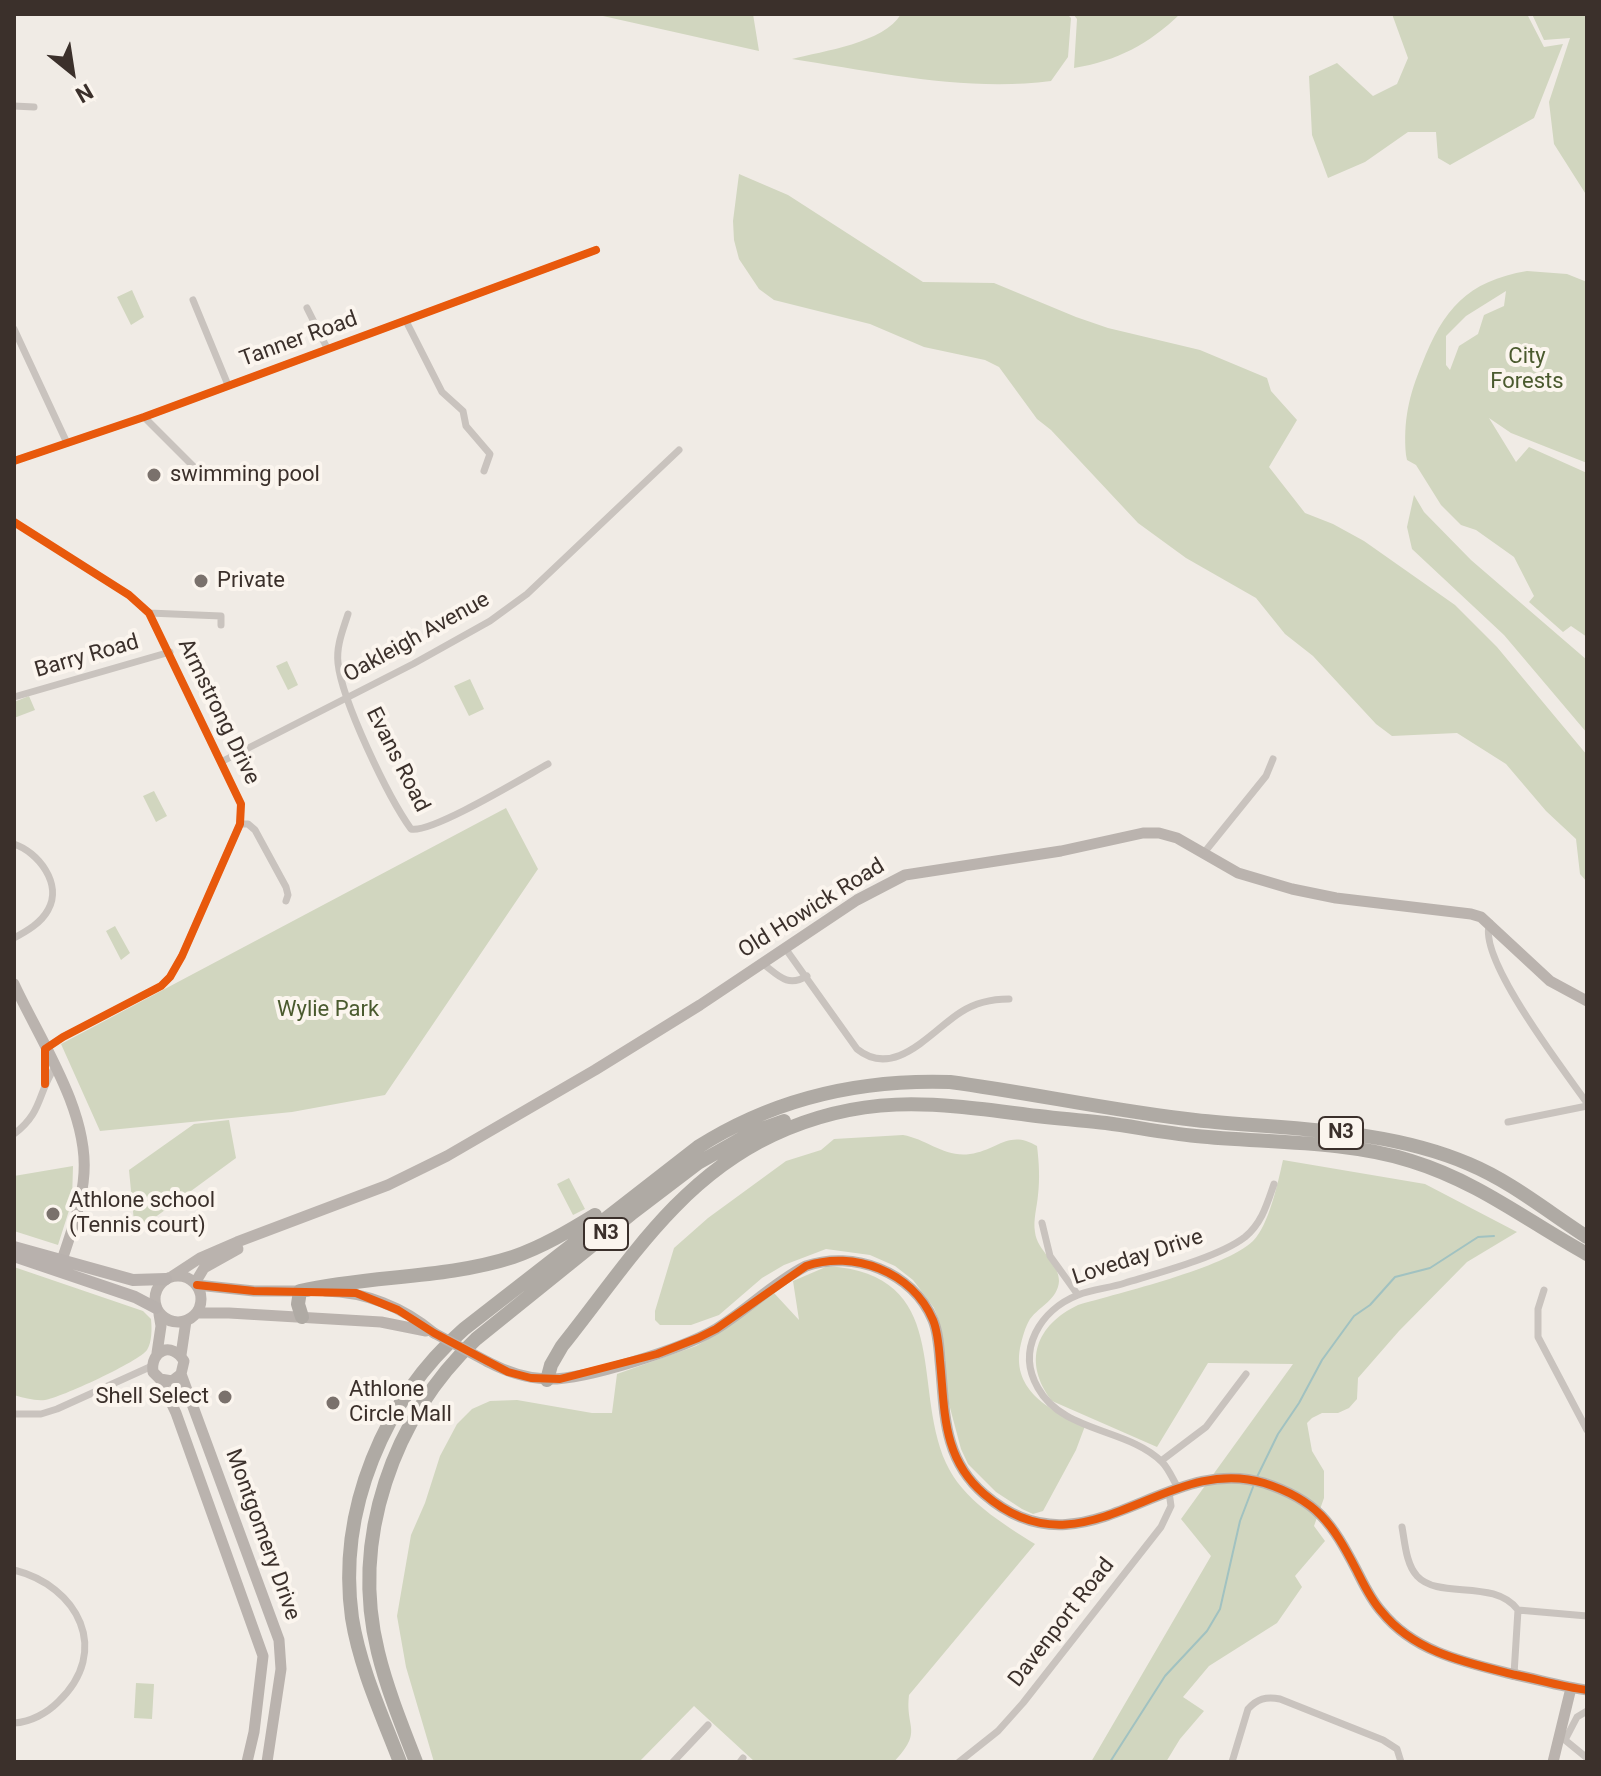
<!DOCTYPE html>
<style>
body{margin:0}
#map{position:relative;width:1601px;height:1776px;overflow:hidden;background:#f0ebe5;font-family:Roboto,sans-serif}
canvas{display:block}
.frame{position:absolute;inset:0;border:16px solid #3b302b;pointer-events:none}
.north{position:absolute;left:32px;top:32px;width:80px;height:80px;-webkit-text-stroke:6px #fbf5ee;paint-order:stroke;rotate:150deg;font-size:22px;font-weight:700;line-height:32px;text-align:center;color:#3b302b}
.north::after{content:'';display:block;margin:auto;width:28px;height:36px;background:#3b302b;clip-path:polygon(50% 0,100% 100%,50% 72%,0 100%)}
</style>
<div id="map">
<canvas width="1601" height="1776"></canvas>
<div class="frame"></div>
<div class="north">N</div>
</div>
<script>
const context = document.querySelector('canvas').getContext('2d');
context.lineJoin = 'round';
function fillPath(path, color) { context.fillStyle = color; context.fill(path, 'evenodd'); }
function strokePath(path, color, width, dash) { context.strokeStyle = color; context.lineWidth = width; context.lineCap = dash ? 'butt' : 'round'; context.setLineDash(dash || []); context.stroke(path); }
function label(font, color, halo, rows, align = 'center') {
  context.font = font + ' Roboto,sans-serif'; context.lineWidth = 8; context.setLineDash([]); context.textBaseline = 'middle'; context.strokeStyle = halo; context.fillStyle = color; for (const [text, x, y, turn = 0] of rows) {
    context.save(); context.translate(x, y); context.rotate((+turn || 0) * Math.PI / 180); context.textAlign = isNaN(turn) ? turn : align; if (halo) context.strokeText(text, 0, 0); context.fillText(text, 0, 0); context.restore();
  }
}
const green = new Path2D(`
 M 594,14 L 753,14 L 759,51 Z
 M 901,14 L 1067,14 L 1071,18 L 1068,57 L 1051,81 C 965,92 877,72 792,59 C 823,51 884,43 901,14 Z
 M 1073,14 L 1180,14 C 1149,44 1117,61 1074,68 L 1077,19 Z
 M 1392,14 L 1527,14 L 1544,47 L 1563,44 L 1534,118 L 1450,165 L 1438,158 L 1436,132 L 1408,132 L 1365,162 L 1328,178 L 1312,135 L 1309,76 L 1337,63 L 1373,96 L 1397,84 L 1408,58 Z
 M 1532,14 L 1587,14 L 1587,196 L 1554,144 L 1549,102 L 1570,38 L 1544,40 Z
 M 739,174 L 788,195 L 923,282 L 994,283 L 1076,317 L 1108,328 L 1200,350 L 1267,378 L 1271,391 L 1297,420 L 1269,467 L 1305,513 L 1333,524 L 1364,541 L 1455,605 L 1497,647 L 1587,755 L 1587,882 L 1580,874 L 1576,839 L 1546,811 L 1506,764 L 1457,733 L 1392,736 L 1376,724 L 1313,656 L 1285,634 L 1256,598 L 1186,558 L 1138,523 L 1051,430 L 1037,419 L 999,367 L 985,360 L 924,347 L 870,324 L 774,300 L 759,289 L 739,259 L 734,240 L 733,221 Z
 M 1527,271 L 1567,274 L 1587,282 L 1587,463 L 1511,433 L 1489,418 L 1516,462 L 1529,447 L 1587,473 L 1587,637 L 1571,626 L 1563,632 L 1529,602 L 1534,596 L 1514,557 L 1476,530 L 1461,525 L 1441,505 L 1416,465 L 1407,460 L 1406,455 C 1403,421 1409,395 1422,364 C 1443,310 1467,281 1527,271 ZM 1506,291 L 1504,306 L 1484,315 L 1478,334 L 1459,346 L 1450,370 L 1446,365 L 1446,336 L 1466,316 Z
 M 132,290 L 144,317 L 131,325 L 117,297 Z
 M 1414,495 L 1424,512 L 1471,560 L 1587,660 L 1587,733 L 1504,635 L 1412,549 L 1407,527 Z
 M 287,661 L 298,685 L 288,690 L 276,666 Z
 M 470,679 L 484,709 L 469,716 L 454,686 Z
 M 29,696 L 35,710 L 14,718 L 14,702 Z
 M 154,791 L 167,816 L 156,822 L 143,796 Z
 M 506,808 L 538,869 L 385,1095 L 292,1112 L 100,1131 L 61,1044 Z
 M 115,926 L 130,953 L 121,960 L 106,931 Z
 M 229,1120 L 236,1158 L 135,1232 L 129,1170 L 194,1124 Z
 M 903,1135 C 927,1139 945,1158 970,1154 C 998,1150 1009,1129 1037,1146 C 1039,1162 1040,1179 1038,1195 C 1037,1207 1033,1220 1035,1232 C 1037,1251 1059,1262 1059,1281 C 1058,1299 1040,1306 1030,1319 C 1025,1327 1022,1339 1020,1348 C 1012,1391 1051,1411 1085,1426 L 1076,1450 L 1043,1511 L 1033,1514 L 1022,1509 L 996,1492 L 968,1464 L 961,1449 L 949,1404 L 939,1321 L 934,1308 L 913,1280 L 895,1266 L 870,1255 L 826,1249 L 784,1265 L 762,1278 L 719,1315 L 691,1325 L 660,1325 L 655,1320 L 655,1311 L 674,1248 L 708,1218 L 786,1161 L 821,1150 L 834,1139 Z
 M 1283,1160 L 1425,1184 L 1517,1232 L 1467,1262 L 1399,1331 L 1358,1378 L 1357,1399 L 1349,1408 L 1338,1413 L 1322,1413 L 1312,1418 L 1307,1423 L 1312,1451 L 1324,1471 L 1324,1498 L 1314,1526 L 1325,1541 L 1295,1576 L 1302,1587 L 1277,1623 L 1209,1666 L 1183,1697 L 1204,1711 L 1180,1739 L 1166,1762 L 1091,1762 L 1211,1556 L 1181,1519 L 1293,1364 L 1208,1363 L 1157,1447 L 1052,1401 C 1022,1362 1036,1325 1078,1305 C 1119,1293 1225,1268 1253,1241 C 1269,1225 1278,1182 1283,1160 Z
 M 73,1166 L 72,1201 L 58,1245 L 14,1231 L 14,1176 Z
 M 569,1178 L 585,1209 L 573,1215 L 557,1184 Z
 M 828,1266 C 953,1275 911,1384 946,1463 C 962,1499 1003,1524 1035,1544 L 909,1695 C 905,1729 924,1730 894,1762 L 755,1762 L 694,1706 L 639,1762 L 434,1762 L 406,1667 L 397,1616 L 411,1535 L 425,1503 L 440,1456 L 457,1424 L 472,1409 L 490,1401 L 517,1400 L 592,1413 L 612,1413 L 617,1374 L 696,1346 L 717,1334 L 774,1293 L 799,1320 L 793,1281 Z
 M 14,1267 L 143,1311 L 151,1319 C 152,1329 152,1342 147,1350 C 140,1361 60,1398 45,1400 C 35,1401 24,1398 14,1395 Z
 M 136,1683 L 154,1684 L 152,1719 L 134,1718 Z`);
const stream = new Path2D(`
 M 1257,1477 L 1278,1434 L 1299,1403 L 1322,1360 L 1354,1316 L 1370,1305 L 1395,1277 L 1430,1268 L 1478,1237 L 1494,1236
 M 1110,1762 L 1165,1676 L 1207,1631 L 1220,1609 L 1240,1521 L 1253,1487`);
const street = new Path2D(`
 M 14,106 L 34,107
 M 193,300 L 228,385
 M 307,308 L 327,348
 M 406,321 L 442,392 L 463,411 L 466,426 L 490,454 L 484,471
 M 14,329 L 67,443
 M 144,417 L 202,475 L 215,479 L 236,479
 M 14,461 L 144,417 L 596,250
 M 14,522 L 129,595 L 149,613 L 241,804 L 240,824 L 182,956 L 170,977 L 161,986 L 63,1037 L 45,1049 L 45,1084
 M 149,613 L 221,616 L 221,625
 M 348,614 C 343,630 336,646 338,663 C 342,701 388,797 411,829 C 431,834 526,776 548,764
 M 14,697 L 170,652
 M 221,762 L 413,664 L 490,621 L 527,594 L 679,450
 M 240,824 L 248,824 L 255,830 L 286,887 L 288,895 L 286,901
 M 14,844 C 38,852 63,884 48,910 C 41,923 27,931 14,938
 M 1203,854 L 1266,776 L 1273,759
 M 1490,923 C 1475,956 1566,1073 1587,1103
 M 785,948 L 857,1049 C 895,1080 932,1030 961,1012 C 975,1003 993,999 1009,999
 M 762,963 C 778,975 787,988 807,976
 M 1508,1122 L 1587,1106
 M 14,1134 C 43,1112 37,1094 55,1067
 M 1042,1223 L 1050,1256 L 1078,1295
 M 1544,1290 L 1538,1309 L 1538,1337 L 1587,1430
 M 14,1414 L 41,1414 L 57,1409 L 152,1366
 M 1161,1461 L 1206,1427 L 1246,1374
 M 1178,1488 C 1173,1480 1169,1469 1162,1462 C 1128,1428 1063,1433 1038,1388 C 1016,1350 1040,1310 1078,1295 C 1093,1289 1110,1288 1125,1283 C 1158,1273 1219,1257 1245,1237 C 1262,1223 1267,1204 1274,1184
 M 1402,1527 C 1405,1543 1406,1564 1417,1576 C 1439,1600 1494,1578 1518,1610 L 1514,1674
 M 14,1570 C 78,1586 112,1651 58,1702 C 47,1713 31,1722 14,1723
 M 1518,1610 L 1587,1616
 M 1560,1739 L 1565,1740 L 1587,1758
 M 1565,1740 L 1577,1717 L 1587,1711
 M 673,1762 L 708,1725
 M 740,1762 L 743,1758
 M 959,1762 L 998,1731 L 1023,1703 L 1161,1527 L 1171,1506 L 1169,1492
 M 1232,1762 L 1248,1709 C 1257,1699 1266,1696 1280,1699 L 1383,1740 L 1397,1749 L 1401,1762`);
const secondary = new Path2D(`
 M 14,984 C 40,1040 88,1110 84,1173 C 82,1206 69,1238 59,1269
 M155 1299a23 23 0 1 1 46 0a23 23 0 1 1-46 0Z
 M 171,1277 L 200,1258 L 237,1242 L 388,1185 L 447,1156 L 595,1070 L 700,1005 L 857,900 L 905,875 L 1061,851 L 1143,833 L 1159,833 L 1177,838 L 1238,873 L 1292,889 L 1336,898 L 1471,914 L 1481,917 L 1550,981 L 1587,1001
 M 195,1283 L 204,1268 L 238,1249
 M 197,1285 L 254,1291 L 308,1291
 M 325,1291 C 365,1292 403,1307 434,1333
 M 197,1313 L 229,1313 L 381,1322 L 426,1331
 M 157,1353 L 161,1326 L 159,1314
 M 181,1355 L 186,1321
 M 488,1362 C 507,1372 524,1378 546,1379 C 583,1381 684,1348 716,1329 C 747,1310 773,1283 806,1266 C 853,1250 912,1271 933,1320 C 938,1332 939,1347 940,1361 C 945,1411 942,1458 984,1494 C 1084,1581 1164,1452 1264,1483 C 1317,1500 1332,1523 1357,1571 C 1364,1585 1371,1600 1382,1612 C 1415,1653 1468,1663 1516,1675 C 1540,1680 1563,1687 1587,1690
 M 181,1374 L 279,1640 L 281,1669 L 267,1762
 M 160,1379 L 172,1381 L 181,1374 L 184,1361 C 172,1341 150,1350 153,1372 L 160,1379 L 176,1413 L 263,1656 L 254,1732 L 247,1762
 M 1553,1762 L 1571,1688`);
const primary = new Path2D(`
 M 14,1247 L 133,1280 L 166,1279
 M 14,1256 L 135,1297 L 156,1308`);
const highway = new Path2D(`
 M 302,1317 L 298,1304 L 300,1291 C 370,1275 445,1279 513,1257 C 542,1247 569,1231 595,1215
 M 547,1380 L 551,1365 L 562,1346 C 626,1266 677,1180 773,1135 C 861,1094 930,1102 1022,1114 C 1050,1118 1078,1120 1106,1123 C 1136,1127 1165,1133 1196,1136 C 1265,1143 1345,1140 1411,1161 C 1479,1182 1527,1221 1587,1254
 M 400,1762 C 382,1715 360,1668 352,1618 C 337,1510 384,1399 464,1329 L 698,1147 C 775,1098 859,1079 950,1082 C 1032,1093 1113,1111 1195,1120 C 1287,1130 1383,1127 1469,1164 C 1512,1182 1548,1212 1587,1237
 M 416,1762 C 402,1726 387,1689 378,1652 C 350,1539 393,1417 476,1339 L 631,1214 L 698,1163 L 753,1132 L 784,1121`);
const secondaryBridge = new Path2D(`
 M 434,1333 L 488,1362`);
const cycleway = new Path2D(`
 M 14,461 L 144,417 L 596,250
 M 14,522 L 129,595 L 149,613 L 241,804 L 240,824 L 182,956 L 170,977 L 161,986 L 63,1037 L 45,1049 L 45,1084
 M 197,1285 L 254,1291 L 356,1293 L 398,1310 L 434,1333 L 508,1372 L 531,1378 L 560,1379 L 657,1354 L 698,1338 L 716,1329 L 806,1266 C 853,1250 912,1271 933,1320 C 938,1332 939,1347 940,1361 C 945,1411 942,1458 984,1494 C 1084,1581 1164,1452 1264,1483 C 1317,1500 1332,1523 1357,1571 C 1364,1585 1371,1600 1382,1612 C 1415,1653 1468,1663 1516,1675 C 1540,1680 1563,1687 1587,1690`);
const markers = [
 [154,475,8,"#7a716c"],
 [201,581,8,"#7a716c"],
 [53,1214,8,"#7a716c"],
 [225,1397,8,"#7a716c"],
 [333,1403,8,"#7a716c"]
];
const shields = [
 [1341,1133,44],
 [606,1234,44]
];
const shieldNames = [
 ["N3",1341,1133],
 ["N3",606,1234]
];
const streetNames = [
 ["Tanner Road",299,340,-20],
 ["Oakleigh Avenue",417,638,-29],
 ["Barry Road",87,657,-16],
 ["Armstrong Drive",218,712,64],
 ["Evans Road",397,760,63],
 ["Old Howick Road",812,909,-32],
 ["Loveday Drive",1138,1258,-18],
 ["Montgomery Drive",262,1535,70],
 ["Davenport Road",1062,1623,-52]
];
const parkNames = [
 ["City",1527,357],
 ["Forests",1527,382],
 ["Wylie Park",328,1010]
];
const poiNames = [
 ["swimming pool",170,475],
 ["Private",217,581],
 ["Athlone school",69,1201],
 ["(Tennis court)",69,1226],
 ["Athlone",349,1390],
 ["Circle Mall",349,1415],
 ["Shell Select",209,1397,"right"]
];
fillPath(green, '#d1d6bf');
strokePath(stream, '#a1c2c1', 2);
strokePath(street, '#c9c3be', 7);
strokePath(secondary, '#bab3ae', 11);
strokePath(primary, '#b8b1ad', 12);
strokePath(highway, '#afaaa4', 14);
strokePath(secondaryBridge, '#bab3ae', 11);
strokePath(cycleway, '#e8590c', 8);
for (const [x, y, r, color] of markers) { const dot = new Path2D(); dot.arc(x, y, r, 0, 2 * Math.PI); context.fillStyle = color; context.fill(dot); strokePath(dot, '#fbf5ee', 3); }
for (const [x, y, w] of shields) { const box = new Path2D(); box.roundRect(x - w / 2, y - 16, w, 32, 6); context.fillStyle = '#fbf5ee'; context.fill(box); strokePath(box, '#3b302b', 2); }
label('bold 20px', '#3b302b', null, shieldNames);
label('22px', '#3b302b', '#fbf5ee', streetNames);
label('22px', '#4a5a2e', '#fbf5ee', parkNames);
label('22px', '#3b302b', '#fbf5ee', poiNames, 'left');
</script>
